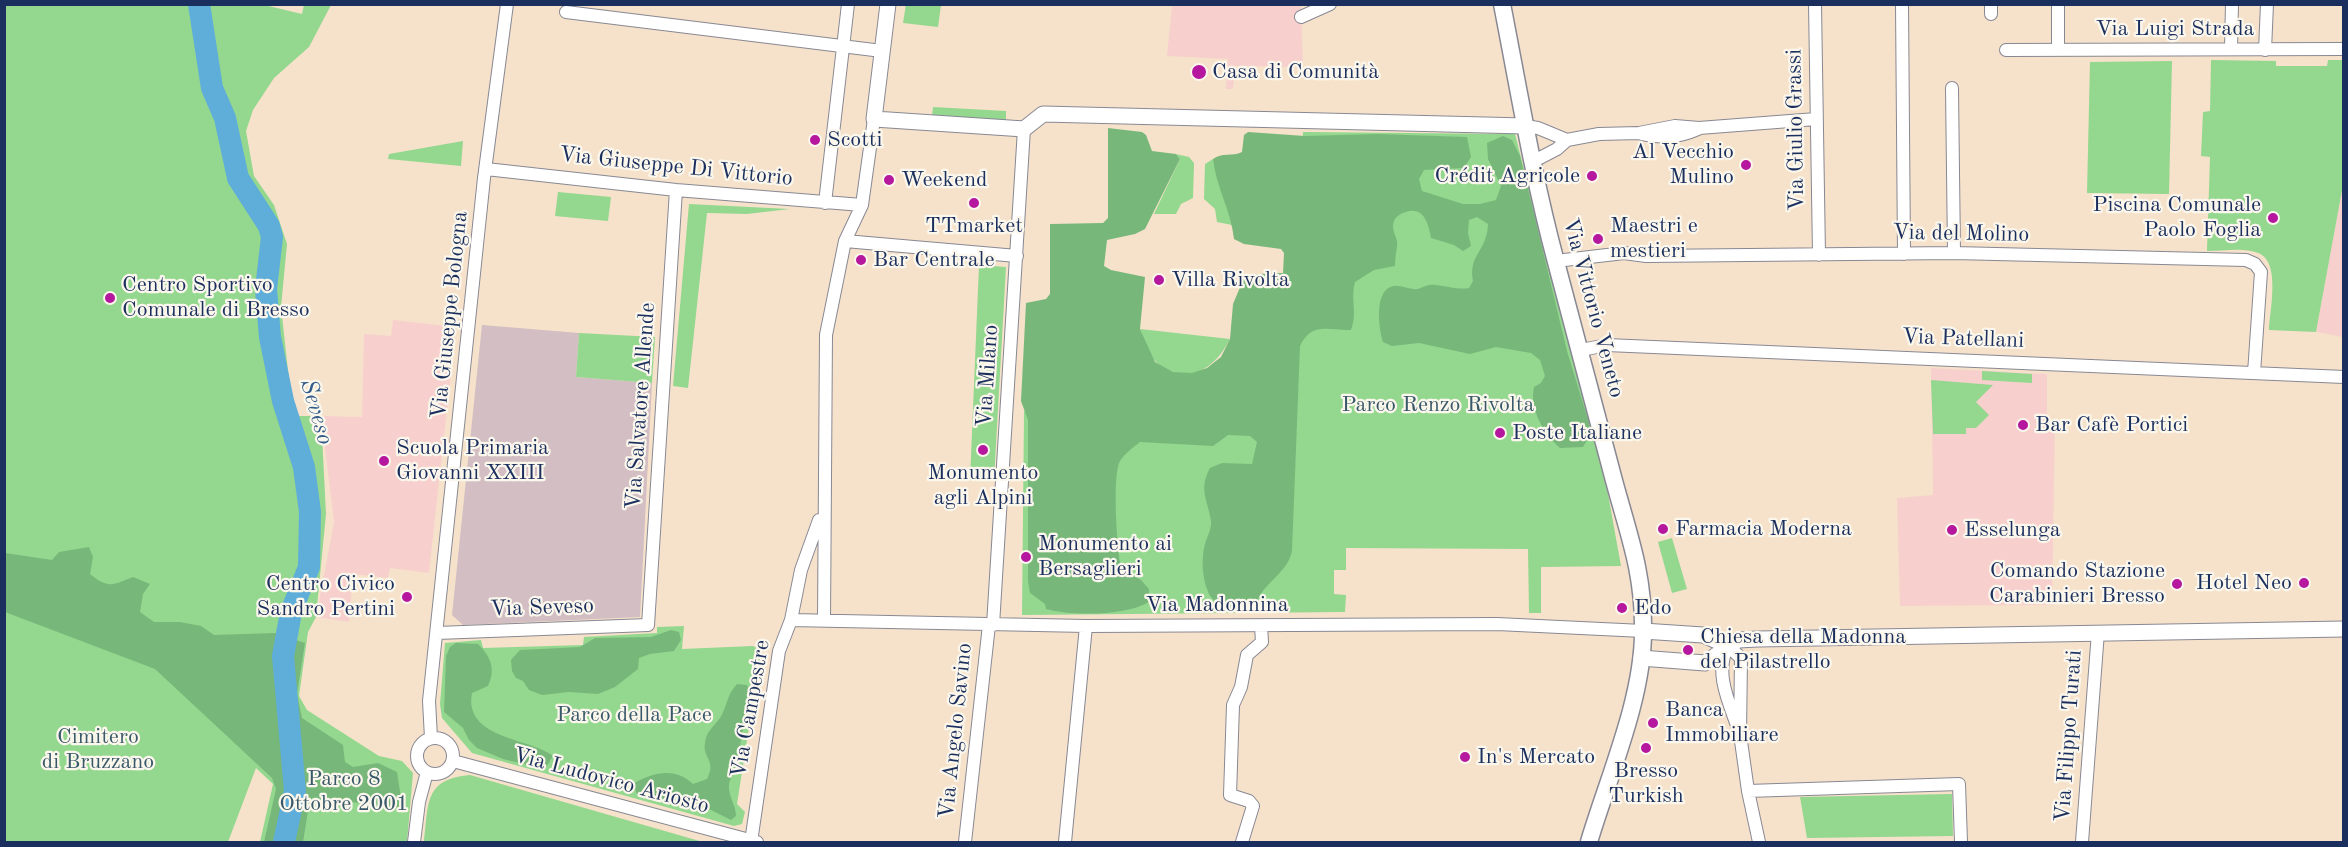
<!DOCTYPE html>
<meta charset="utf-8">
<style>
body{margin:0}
#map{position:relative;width:2348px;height:847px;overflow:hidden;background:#f6e2ca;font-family:"Old Standard TT",serif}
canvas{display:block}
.frame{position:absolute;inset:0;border:6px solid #1b2f5e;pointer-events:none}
</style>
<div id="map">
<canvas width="2348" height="847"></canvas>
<div class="frame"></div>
</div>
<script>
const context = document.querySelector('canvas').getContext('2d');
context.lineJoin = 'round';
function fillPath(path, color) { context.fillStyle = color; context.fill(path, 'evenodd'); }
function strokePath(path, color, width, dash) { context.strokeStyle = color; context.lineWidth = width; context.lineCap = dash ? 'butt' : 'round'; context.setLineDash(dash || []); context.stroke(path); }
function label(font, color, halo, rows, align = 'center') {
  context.font = font + ' "Old Standard TT",serif'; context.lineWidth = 4.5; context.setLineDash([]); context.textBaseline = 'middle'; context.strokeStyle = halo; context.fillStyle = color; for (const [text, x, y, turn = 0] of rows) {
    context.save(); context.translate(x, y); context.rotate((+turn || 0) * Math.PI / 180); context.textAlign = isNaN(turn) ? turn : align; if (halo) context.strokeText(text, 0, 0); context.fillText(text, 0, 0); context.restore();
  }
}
const built = new Path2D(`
 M 1172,5 L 1301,5 L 1303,67 L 1235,66 L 1233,89 L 1226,89 L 1228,59 L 1167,56 Z
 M 2343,185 L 2343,337 L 2316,332 Z
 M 393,320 L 456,327 L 429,573 L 390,568 L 388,578 L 353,574 L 349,622 L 316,617 L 334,522 L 321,416 L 362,417 L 364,334 L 391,336 Z
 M 1931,368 L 2047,374 L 2047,422 L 2055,423 L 2052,605 L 1900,606 L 1897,498 L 1933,495 Z`);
const industrial = new Path2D(`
 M 482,325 L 579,333 L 576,377 L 652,383 L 640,617 L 463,625 L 452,615 Z`);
const green = new Path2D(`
 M 260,4 L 302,14 L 304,5 L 331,5 L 309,47 L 274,78 L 253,110 L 246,131 L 254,176 L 274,205 L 287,244 L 281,307 L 293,416 L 321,416 L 326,514 L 316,617 L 308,632 L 299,696 L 307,710 L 379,756 L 402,761 L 413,773 L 407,842 L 260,842 L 273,784 L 256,768 L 228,842 L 5,842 L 4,5 Z
 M 906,4 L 941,5 L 938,27 L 903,23 Z
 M 2211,60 L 2276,61 L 2276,66 L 2327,66 L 2328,60 L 2343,60 L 2343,185 L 2316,332 L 2269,330 C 2270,310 2281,261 2258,253 C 2244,247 2223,251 2207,251 L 2210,157 L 2201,156 L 2203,112 L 2210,111 Z
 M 2172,61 L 2169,194 L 2087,193 L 2090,62 Z
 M 933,107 L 1006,111 L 1006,121 L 932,116 Z
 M 1303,132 L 1515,134 L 1608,494 L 1621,566 L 1541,567 L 1541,613 L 1529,613 L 1528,549 L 1346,548 L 1346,570 L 1334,570 L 1334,594 L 1346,595 L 1345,612 L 1022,615 L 1024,411 L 1293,420 Z
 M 463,141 L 461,166 L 388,159 L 389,154 Z
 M 1176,154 L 1189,157 L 1194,163 L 1193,198 L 1181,204 L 1176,214 L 1154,214 L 1180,159 Z
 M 1213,159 L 1232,225 L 1217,222 L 1215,209 L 1204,199 L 1205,164 Z
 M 558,192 L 611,197 L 608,221 L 555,216 Z
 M 689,204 L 790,209 L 747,214 L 707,213 L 688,388 L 673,386 Z
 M 979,265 L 1006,267 L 994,480 L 970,480 Z
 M 1140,329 L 1230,339 C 1215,369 1187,387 1157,363 C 1149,356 1144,338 1140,329 Z
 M 579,333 L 655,337 L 652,383 L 576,377 Z
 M 1982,371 L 2032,374 L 2032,383 L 1982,380 Z
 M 1931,380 L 1993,385 L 1976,402 L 1989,415 L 1976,428 L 1966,428 L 1966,434 L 1933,434 Z
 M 1672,538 L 1687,589 L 1672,593 L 1658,542 Z
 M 684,626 L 682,649 L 753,646 L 761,650 L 737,804 L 745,812 L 742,824 L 734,826 L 472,753 L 442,718 L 440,704 L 445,643 L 481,640 L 483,648 L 583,645 L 584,637 L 657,633 L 657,627 Z
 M 470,775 L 703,842 L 424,842 C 429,805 423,779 470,775 Z
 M 1952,794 L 1953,836 L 1807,838 L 1800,797 Z`);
const forest = new Path2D(`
 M 1108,128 L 1142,132 L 1146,135 L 1152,151 L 1176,154 L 1180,159 L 1145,229 L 1135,234 L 1107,240 L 1104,266 L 1111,270 L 1145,277 L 1140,329 L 1155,362 L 1173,372 L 1192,373 L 1207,368 L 1221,357 L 1230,339 L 1233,304 L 1244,278 L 1257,274 L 1283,273 L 1284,253 L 1281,249 L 1244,244 L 1234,239 C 1231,211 1216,187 1213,159 C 1222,152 1232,157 1242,152 L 1244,135 L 1248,132 L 1305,136 L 1378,134 L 1467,137 L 1471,157 L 1464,168 L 1424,170 L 1419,179 L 1422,191 L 1463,204 L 1480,204 L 1496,200 L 1501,186 L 1488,159 L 1487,143 L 1503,136 L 1512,140 L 1520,156 L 1567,351 L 1589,423 C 1590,434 1589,438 1583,447 L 1560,448 C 1544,434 1529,409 1534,387 L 1541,383 L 1545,376 L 1540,360 L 1531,353 L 1496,347 L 1470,354 L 1419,343 L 1392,346 L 1383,342 C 1379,330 1373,289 1394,286 C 1401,285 1410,290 1418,289 C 1424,287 1428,284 1436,285 C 1448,286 1456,290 1469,288 L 1473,281 C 1468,254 1487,252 1488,224 L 1477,217 L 1469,220 L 1468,233 L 1471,246 L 1463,251 L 1454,245 L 1431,238 C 1429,225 1424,206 1406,212 C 1402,213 1397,216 1395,219 C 1389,230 1399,237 1397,247 C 1396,253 1395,259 1395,266 L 1374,270 L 1355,282 C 1350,302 1358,311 1351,330 C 1328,331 1312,321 1300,346 L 1292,551 C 1288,570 1271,579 1260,595 C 1257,600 1256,608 1250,610 C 1237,615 1215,605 1209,594 C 1202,579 1201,559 1205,544 C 1207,537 1212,528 1211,521 C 1208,500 1198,490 1210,468 L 1222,463 L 1252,464 L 1257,442 L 1250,436 L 1228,435 L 1213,446 L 1140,442 C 1134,447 1124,454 1120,461 C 1112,475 1117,551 1121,567 L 1141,580 L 1149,589 L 1149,602 C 1126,616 1073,616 1046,609 L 1045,604 L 1030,593 L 1028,581 L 1028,420 L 1021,401 L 1026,303 L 1046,299 L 1050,294 L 1050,224 L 1103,223 L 1108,218 Z
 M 89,547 L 93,557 L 90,574 C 108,589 113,585 133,577 L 150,584 L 143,594 L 140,612 L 154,622 L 180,622 L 201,626 L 214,635 L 275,633 L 305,643 L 297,694 L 302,718 L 343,745 L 345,762 L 353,767 L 378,763 L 397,772 L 401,798 L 398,809 L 325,798 L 309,805 L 303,842 L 264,842 L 276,789 L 272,778 L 155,669 L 5,612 L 5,553 L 52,560 L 59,552 Z
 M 671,630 L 679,632 L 681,640 L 674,651 L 650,654 L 639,658 L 638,669 L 615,687 L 598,694 L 569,692 L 542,695 L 529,690 L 523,681 L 516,678 L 512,671 L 511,660 L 520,650 L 580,647 L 595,638 L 651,637 Z
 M 456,643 L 478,644 C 491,657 496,669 488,686 L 472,693 C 463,739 531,738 553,756 L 545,769 L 503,759 L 477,748 L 469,740 L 463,728 L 444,712 L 446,656 L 450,647 Z
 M 737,684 L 747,685 C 757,704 743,721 741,740 C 739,749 742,758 738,768 C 735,774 730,778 729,784 C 728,797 736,804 736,816 L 731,820 L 709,809 L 697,811 L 664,800 L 652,801 L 637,794 L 633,784 C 653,772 675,767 693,784 L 707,779 C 717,760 702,758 705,743 C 706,732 714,726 720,718 C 727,707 727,694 737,684 Z`);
const river = new Path2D(`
 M 199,4 L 212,88 L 225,118 L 238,178 L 269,226 L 272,237 L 266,289 L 270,337 L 283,401 L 304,467 L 310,512 L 309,567 L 291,612 L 283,656 L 295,791 L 284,842`);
const minor = new Path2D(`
 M 1815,4 L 1819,255
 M 1902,4 L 1904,254
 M 1991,4 L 1991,14
 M 2058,4 L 2058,50
 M 566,12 L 882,51
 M 1301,17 L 1330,4
 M 2231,49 L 2232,4
 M 2006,50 L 2344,49
 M 2265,50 L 2267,4
 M 1952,88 L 1954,253
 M 1525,126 L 1538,128 L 1567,140
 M 1642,134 C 1665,138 1677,138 1698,129
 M 1532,162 L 1557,149 L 1567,140 L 1599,134 L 1639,133 L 1675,126 L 1699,128 L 1816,119
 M 486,169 L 676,190 L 862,205
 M 825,203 L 848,4
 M 845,241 L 1017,256
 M 1556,261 L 1624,253 L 1646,256 L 1954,253 L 2246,260 L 2255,264 L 2261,272 L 2254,373
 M 1581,350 L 1607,345 L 2344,377
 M 824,619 L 826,335 L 845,241 L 862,205 L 874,119
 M 791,620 L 1086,626 L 1497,624 L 1643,631
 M 993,625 L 1024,129
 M 437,633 L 648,625 L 676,190
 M 1740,734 C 1731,706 1713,674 1728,646 L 1741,658 L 1740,734 L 1748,791 L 1759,842
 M417 756a18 18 0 1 1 36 0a18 18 0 1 1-36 0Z
 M 431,738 L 429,701 L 484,178 L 507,4
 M 453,761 L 757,842
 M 1748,791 L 1959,784 L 1961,842
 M 414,842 L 419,802 L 427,772
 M 751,842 L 779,651 L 791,620 L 801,570 L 819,520
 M 965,842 L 989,625
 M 1065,842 L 1086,626
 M 1242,842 L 1253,806 L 1249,801 L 1230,795 L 1233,705 L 1241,687 L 1247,655 L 1262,642 L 1261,626
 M 2082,842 L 2098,632`);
const tertiary = new Path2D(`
 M 888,4 L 874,119 L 1024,129 L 1043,114 L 1525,126
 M 1643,631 L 1703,635 L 1728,646
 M 1641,658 L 1705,663 L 1738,640 L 1758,639 L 2344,629`);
const secondary = new Path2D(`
 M 1502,4 C 1519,91 1533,177 1556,262 C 1575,332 1593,403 1612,473 C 1627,531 1644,570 1643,632 C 1643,699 1608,778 1589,842`);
const markers = [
 [1199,72,8,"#b5179e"],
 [815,140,6,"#b5179e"],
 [1746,165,6,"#b5179e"],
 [1592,176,6,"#b5179e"],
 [889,180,6,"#b5179e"],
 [974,203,6,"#b5179e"],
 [2273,218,6,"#b5179e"],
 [1598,239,6,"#b5179e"],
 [861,260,6,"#b5179e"],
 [1159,280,6,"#b5179e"],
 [110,298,6,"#b5179e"],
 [2023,425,6,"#b5179e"],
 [1500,433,6,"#b5179e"],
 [983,450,6,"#b5179e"],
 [384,461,6,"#b5179e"],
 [1663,529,6,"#b5179e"],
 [1952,530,6,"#b5179e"],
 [1026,557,6,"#b5179e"],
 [2304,583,6,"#b5179e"],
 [2177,584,6,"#b5179e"],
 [407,597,6,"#b5179e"],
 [1622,608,6,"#b5179e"],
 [1688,650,6,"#b5179e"],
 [1653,723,6,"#b5179e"],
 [1646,748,6,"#b5179e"],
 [1465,757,6,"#b5179e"]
];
const streetNames = [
 ["Via Luigi Strada",2175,29],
 ["Via Giulio Grassi",1796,130,-91],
 ["Via Giuseppe Di Vittorio",676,167,6],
 ["Via del Molino",1961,234,1],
 ["Via Vittorio Veneto",1593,308,75],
 ["Via Giuseppe Bologna",450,315,-84],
 ["Via Patellani",1963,339,2],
 ["Via Milano",988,376,-86],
 ["Via Salvatore Allende",641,406,-86],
 ["Via Madonnina",1217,605],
 ["Via Seveso",542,608,-2],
 ["Via Campestre",751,709,-80],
 ["Via Angelo Savino",956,731,-84],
 ["Via Filippo Turati",2069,736,-86],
 ["Via Ludovico Ariosto",611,781,15]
];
const poiNames = [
 ["Casa di Comunità",1212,72],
 ["Scotti",827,140],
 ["Al Vecchio",1734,152,"right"],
 ["Mulino",1734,177,"right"],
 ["Crédit Agricole",1580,176,"right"],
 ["Weekend",901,180],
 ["Piscina Comunale",2261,205,"right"],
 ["Paolo Foglia",2261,230,"right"],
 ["TTmarket",974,226,"center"],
 ["Maestri e",1610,226],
 ["mestieri",1610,251],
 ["Bar Centrale",873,260],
 ["Villa Rivolta",1171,280],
 ["Centro Sportivo",122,285],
 ["Comunale di Bresso",122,310],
 ["Bar Cafè Portici",2035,425],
 ["Poste Italiane",1512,433],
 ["Scuola Primaria",396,448],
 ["Giovanni XXIII",396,473],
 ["Monumento",983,473,"center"],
 ["agli Alpini",983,498,"center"],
 ["Farmacia Moderna",1675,529],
 ["Esselunga",1964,530],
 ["Monumento ai",1038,544],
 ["Bersaglieri",1038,569],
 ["Comando Stazione",2165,571,"right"],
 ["Carabinieri Bresso",2165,596,"right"],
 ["Hotel Neo",2292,583,"right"],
 ["Centro Civico",395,584,"right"],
 ["Sandro Pertini",395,609,"right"],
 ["Edo",1634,608],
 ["Chiesa della Madonna",1700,637],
 ["del Pilastrello",1700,662],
 ["Banca",1665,710],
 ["Immobiliare",1665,735],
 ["In's Mercato",1477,757],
 ["Bresso",1646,771,"center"],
 ["Turkish",1646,796,"center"]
];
const parkNames = [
 ["Parco Renzo Rivolta",1438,405],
 ["Parco della Pace",634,715],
 ["Cimitero",98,737],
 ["di Bruzzano",98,762],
 ["Parco 8",344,779],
 ["Ottobre 2001",344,804]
];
const waterNames = [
 ["Seveso",316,412,74]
];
fillPath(built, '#f7d0cd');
fillPath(industrial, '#d2bec3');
fillPath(green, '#94d78f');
fillPath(forest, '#77b87a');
strokePath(river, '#5fadd9', 22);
strokePath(minor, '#888894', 14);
strokePath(tertiary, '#888894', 17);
strokePath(secondary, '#888894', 19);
strokePath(minor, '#fff', 12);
strokePath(tertiary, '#fff', 15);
strokePath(secondary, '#fff', 16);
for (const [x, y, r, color] of markers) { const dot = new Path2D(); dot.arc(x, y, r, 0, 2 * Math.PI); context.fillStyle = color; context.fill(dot); strokePath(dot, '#fbf7ec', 2); }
label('22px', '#1b2f5e', '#fbf7ec', streetNames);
label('22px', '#1b2f5e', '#fbf7ec', poiNames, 'left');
label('22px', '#39596a', '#fbf7ec', parkNames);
label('italic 24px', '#335b89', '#fbf7ec', waterNames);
</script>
